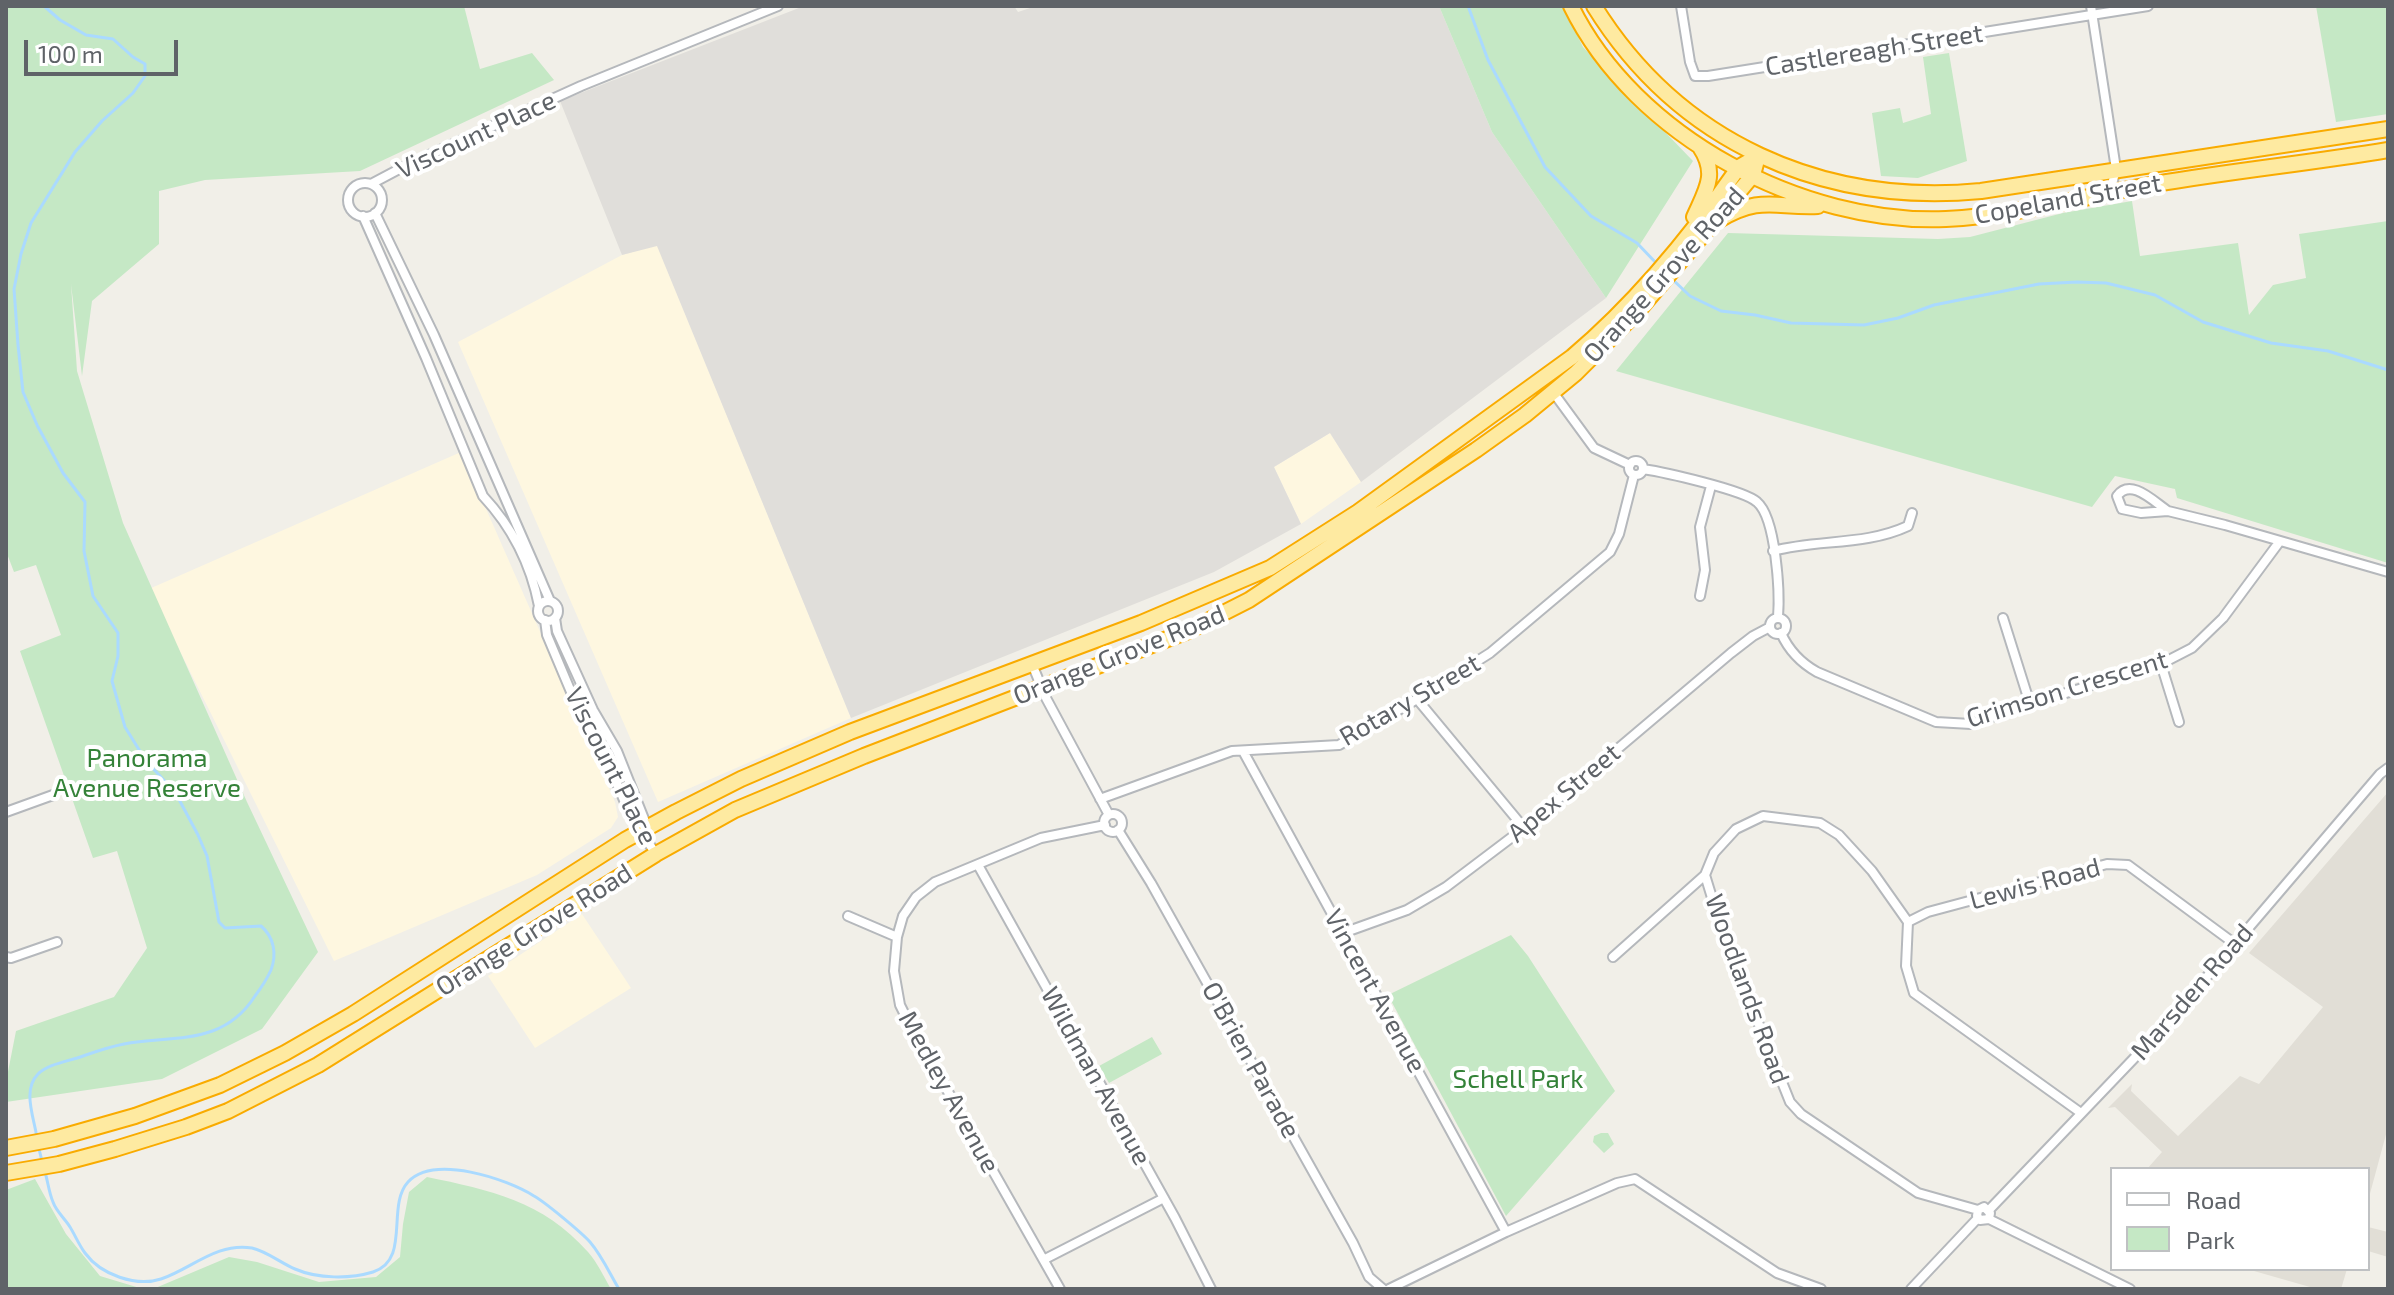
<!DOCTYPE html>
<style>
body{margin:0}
#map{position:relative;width:2394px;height:1295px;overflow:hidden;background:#f1efe8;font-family:"Exo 2",sans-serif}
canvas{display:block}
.frame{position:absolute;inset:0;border:8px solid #5f6368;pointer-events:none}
.legend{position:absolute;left:2110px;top:1167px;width:260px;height:104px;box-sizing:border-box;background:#fff;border:2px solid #bfc1c3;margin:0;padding:10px 14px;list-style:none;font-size:24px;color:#5f6368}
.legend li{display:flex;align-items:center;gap:16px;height:40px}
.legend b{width:40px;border:2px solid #bfc1c3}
.scale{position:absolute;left:24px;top:40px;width:154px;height:36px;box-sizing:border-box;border:4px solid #5f6368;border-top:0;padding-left:10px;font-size:24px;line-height:28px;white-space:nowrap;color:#5f6368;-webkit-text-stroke:6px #fff;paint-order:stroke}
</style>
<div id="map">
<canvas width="2394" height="1295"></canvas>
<div class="frame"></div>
<ul class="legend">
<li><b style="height:10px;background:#fff"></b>Road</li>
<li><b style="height:22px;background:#c5e8c5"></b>Park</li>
</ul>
<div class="scale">100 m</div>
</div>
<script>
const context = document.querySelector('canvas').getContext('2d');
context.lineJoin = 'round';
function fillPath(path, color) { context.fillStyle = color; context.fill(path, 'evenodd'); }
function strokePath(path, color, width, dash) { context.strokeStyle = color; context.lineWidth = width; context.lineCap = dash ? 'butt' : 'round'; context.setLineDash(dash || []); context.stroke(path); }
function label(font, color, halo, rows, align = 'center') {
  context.font = font + ' "Exo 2",sans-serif'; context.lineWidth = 8; context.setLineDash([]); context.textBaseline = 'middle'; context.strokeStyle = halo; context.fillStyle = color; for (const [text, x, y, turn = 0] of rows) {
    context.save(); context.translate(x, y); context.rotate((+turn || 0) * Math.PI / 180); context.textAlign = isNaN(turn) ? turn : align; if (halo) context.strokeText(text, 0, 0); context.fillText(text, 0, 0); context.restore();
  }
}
const commercial = new Path2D(`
 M 657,245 L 851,718 L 658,802 L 458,342 L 622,255 Z
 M 1330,433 L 1361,482 L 1301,524 L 1274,467 Z
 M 461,452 L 615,802 L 618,817 L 611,828 L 537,875 L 334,961 L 149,589 Z
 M 582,914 L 631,988 L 535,1048 L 488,976 Z`);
const industrial = new Path2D(`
 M 804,6 L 1014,6 L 1018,12 L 1036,6 L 1439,6 L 1492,132 L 1606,298 L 1361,482 L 1330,433 L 1274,467 L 1301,524 L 1214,572 L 851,718 L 657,246 L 622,255 L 560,101 Z`);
const education = new Path2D(`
 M 2388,792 L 2388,1127 L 2368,1201 L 2368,1169 L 2147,1169 L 2162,1152 L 2115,1107 L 2108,1108 L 2132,1084 L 2131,1091 L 2178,1136 L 2240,1076 L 2259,1084 L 2323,1007 L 2249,953 Z
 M 2368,1227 L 2388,1232 L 2388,1257 L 2368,1251 Z
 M 2247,1269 L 2347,1269 L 2341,1289 L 2317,1289 Z`);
const green = new Path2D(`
 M 6,6 L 464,6 L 480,69 L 532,53 L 554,80 L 360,171 L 205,180 L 159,191 L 159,244 L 92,301 L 82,376 L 71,284 L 77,371 L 123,523 L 247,802 L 318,952 L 262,1029 L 162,1079 L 6,1102 L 6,1082 L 16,1031 L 114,997 L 147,948 L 117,851 L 93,858 L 20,651 L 61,635 L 36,565 L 14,572 L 6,551 Z
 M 1439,6 L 1563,6 L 1583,47 L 1693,161 L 1606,298 L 1492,132 Z
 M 2316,6 L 2388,6 L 2388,114 L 2336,122 Z
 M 1949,53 L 1967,161 L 1918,178 L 1881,176 L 1872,113 L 1900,108 L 1903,123 L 1931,114 L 1923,57 Z
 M 2132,201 L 2140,256 L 2238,243 L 2249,315 L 2273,285 L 2306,278 L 2299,234 L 2388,221 L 2388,563 L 2177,498 L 2175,489 L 2115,476 L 2092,507 L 1616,371 L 1728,233 L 1938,239 L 1970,237 L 2063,213 Z
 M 1511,935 L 1528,956 L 1615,1091 L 1506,1216 L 1388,995 Z
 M 1152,1037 L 1162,1054 L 1109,1083 L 1099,1066 Z
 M 1601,1133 L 1608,1133 L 1614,1144 L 1604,1153 L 1593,1142 L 1594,1136 Z
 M 427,1177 C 490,1190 543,1201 588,1252 C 597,1262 604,1277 611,1289 L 153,1289 L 229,1257 L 257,1262 L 319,1282 L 376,1277 L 400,1257 L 403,1224 L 409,1192 Z
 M 35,1179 L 66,1234 L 100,1276 L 143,1289 L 6,1289 L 6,1190 Z`);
const stream = new Path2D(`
 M 1468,6 L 1488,60 L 1545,167 L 1591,216 L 1637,243 L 1657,264
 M 1671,278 L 1690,296 L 1721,311 L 1755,315 L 1791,323 L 1864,325 L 1898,318 L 1934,305 L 2039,284 L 2077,282 L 2106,283 L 2155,295 L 2203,322 L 2271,343 L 2328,351 L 2388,370
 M 37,1138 C 34,1117 22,1090 38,1074 C 47,1065 64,1062 77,1058 C 92,1053 108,1047 124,1044 C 175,1035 223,1046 255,996 C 261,988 267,979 271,970 C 277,954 274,937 261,926 L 225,928 L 219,922 L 207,856 L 198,835 L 175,792 L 146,761 L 125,727 L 112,681 L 118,656 L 118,633 L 93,596 L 84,551 L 85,502 L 63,473 L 37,425 L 23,392 L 18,345 L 14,289 L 21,254 L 31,223 L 75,152 L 102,121 L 133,93 L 145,76 L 145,64 L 133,57 L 113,39 L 86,35 L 60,20 L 44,6
 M 38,1145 L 42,1161
 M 45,1172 C 48,1182 49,1193 53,1202 C 56,1211 65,1219 70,1227 C 75,1235 79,1245 85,1253 C 101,1275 136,1287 161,1279 C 191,1269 217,1242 252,1248 C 266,1251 281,1263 295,1269 C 318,1279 350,1279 373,1272 C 411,1260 386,1206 408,1182 C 434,1154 507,1179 534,1196 C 545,1202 582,1233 590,1242 C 602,1256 610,1274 619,1289`);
const minor = new Path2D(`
 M 1681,6 L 1690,62 L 1695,76 L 1708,76 L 2148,6
 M 2091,6 L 2116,169 L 2110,192
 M348 200a17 17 0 1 1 34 0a17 17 0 1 1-34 0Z
 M 371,184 L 405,166 L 581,86 L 778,6
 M 375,213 L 434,335 L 550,601
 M 363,216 L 426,358 L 483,496 C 512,527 531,565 539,606
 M 1553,392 L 1594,448 L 1630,465
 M1629 468a7 7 0 1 1 14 0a7 7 0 1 1-14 0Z
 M 1643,469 C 1663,472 1744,490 1757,502 C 1776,518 1780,592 1778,617
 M 2168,511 C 2154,502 2131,477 2117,496 L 2122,509 L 2141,513 L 2168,511 L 2225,525 L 2388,572
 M 1773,551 C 1818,539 1865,546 1908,526 L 1912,513
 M 1700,596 L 1705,570 L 1700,527 L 1711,486
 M538 611a10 10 0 1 1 20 0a10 10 0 1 1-20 0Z
 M1770 626a8 8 0 1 1 16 0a8 8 0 1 1-16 0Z
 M 555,618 L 557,631 L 593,710 L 617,751 L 648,829
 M 2003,618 L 2030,704
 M 545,620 L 547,635 L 571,692 L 606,758 L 632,819 L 656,854
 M 1781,633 C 1789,651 1801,663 1817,672 L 1936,722 L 1971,724 L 2030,704 L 2161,664 L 2192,648 L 2223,618 L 2280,541
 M 1032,664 L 1046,698 L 1109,815
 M 2161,664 L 2179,722
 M 1417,699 L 1524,828
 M 1243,751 L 1506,1232
 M 1100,799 L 1232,751 L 1339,745 L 1417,699 L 1490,653 L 1610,552 L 1619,534 L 1634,475
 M 6,812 L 53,795
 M1104 823a9 9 0 1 1 18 0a9 9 0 1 1-18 0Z
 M 1118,830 L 1151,883 L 1270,1095 L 1353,1243 L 1369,1277 L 1383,1289
 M 978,865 L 1175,1218 L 1211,1289
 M 848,916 L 897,937
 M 1908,922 L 1928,912 L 2107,864 L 2128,865 L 2235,944
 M 1343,933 L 1407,910 L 1446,887 L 1524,828 L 1731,653 L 1753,636 L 1770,627
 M 6,957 L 11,958 L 57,942
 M 1613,957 L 1705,875
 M 1978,1210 L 1918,1193 L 1801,1114 L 1790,1102 L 1725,940 L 1705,875 L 1714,853 L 1736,829 L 1763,816 L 1820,823 L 1839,835 L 1872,871 L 1908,922 L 1906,966 L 1914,993 L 2081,1113
 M 1989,1210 L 2164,1027 L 2380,774 L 2388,768
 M 1989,1219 L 1990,1213 L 1984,1207 L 1978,1210 L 1977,1216 L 1980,1220 L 1989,1219 L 2130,1289
 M 1045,1259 L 1164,1198
 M 1060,1289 L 909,1023 L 900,1005 L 894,971 L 897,937 L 903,916 L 916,897 L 935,882 L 1041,838 L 1105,825
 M 1389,1289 L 1506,1232 L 1617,1183 L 1635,1179 L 1777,1273 L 1821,1289
 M 1911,1289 L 1978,1218`);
const trunk = new Path2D(`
 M 1571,6 C 1635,137 1803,225 1946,219 C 2016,216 2086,196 2155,184 C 2232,171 2310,163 2388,150
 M 1594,6 C 1679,143 1823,206 1981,191 L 2388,129
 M 1694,217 C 1706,190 1718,174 1700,147
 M 1719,220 C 1761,195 1775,208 1818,206
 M 6,1148 L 54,1139 L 135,1116 L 220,1085 L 285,1053 L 353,1014 L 625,840 L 676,812 L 741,779 L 850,732 L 1141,623 L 1270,568 L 1358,512 L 1572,357 C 1636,303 1691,236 1739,167 L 1758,156
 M 6,1173 L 59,1164 L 115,1149 L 186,1127 L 228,1111 L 318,1065 L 656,854 L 735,810 L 864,756 L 1188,631 L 1249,600 L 1476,450 L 1525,415 L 1576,373 L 1639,310 L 1712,224 L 1753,175 L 1758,156`);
const streetNames = [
 ["Castlereagh Street",1874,50,-9],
 ["Viscount Place",476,135,-25],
 ["Copeland Street",2068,199,-10],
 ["Orange Grove Road",1664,275,-48],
 ["Orange Grove Road",1119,655,-22],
 ["Grimson Crescent",2067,689,-17],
 ["Rotary Street",1410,700,-30],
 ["Viscount Place",611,766,63],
 ["Apex Street",1564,793,-40],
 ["Lewis Road",2035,884,-15],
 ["Orange Grove Road",534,930,-32],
 ["Woodlands Road",1747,989,70],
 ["Vincent Avenue",1375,991,61],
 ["Marsden Road",2192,992,-49],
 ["O'Brien Parade",1251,1060,61],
 ["Wildman Avenue",1096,1076,61],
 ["Medley Avenue",949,1092,61]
];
const parkNames = [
 ["Panorama",147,758],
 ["Avenue Reserve",147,788],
 ["Schell Park",1518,1079]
];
fillPath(commercial, '#fef7e0');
fillPath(industrial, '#e0deda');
fillPath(education, '#e1ded6');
fillPath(green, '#c5e8c5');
strokePath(stream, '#aadaff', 3);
strokePath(minor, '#b5b8bc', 12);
strokePath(trunk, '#f9ab00', 18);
strokePath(minor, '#fff', 8);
strokePath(trunk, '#feeaa1', 14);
label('26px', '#5f6368', '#fff', streetNames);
label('26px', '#348238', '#fff', parkNames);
</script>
